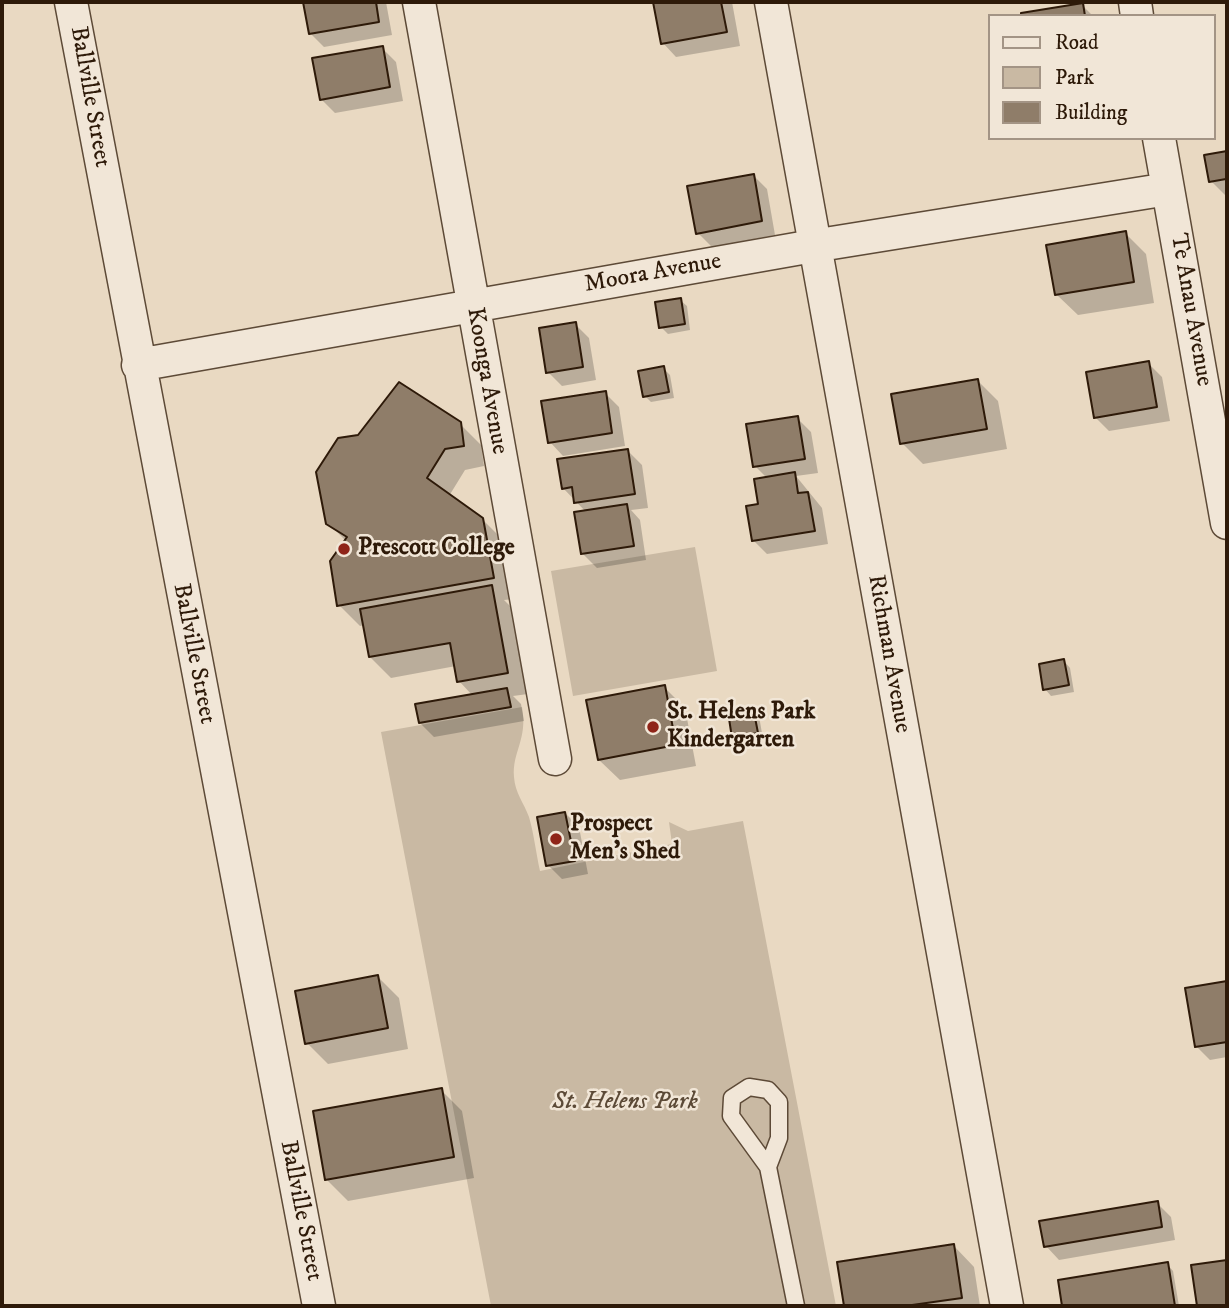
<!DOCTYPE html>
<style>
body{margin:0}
#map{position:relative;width:1229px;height:1308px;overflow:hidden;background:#e9d9c2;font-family:"IM FELL DW Pica",serif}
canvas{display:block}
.frame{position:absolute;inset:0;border:4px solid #2e1a09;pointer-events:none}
.legend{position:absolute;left:988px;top:14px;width:228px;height:126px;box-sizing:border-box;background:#f1e6d7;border:2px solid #a39485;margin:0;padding:9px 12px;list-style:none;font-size:21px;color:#2e1a09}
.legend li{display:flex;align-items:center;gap:14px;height:35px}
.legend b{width:35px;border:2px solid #a39485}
</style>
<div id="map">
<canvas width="1229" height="1308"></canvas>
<div class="frame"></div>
<ul class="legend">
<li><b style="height:9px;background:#f1e6d7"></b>Road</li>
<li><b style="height:19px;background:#c9b9a3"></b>Park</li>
<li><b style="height:19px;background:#8f7d69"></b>Building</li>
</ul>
</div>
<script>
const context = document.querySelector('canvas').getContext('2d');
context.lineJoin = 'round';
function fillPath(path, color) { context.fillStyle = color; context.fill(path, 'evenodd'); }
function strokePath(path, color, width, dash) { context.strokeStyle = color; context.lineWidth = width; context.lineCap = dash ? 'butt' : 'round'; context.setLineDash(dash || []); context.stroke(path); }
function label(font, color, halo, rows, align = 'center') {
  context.font = font + ' "IM FELL DW Pica",serif'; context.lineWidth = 5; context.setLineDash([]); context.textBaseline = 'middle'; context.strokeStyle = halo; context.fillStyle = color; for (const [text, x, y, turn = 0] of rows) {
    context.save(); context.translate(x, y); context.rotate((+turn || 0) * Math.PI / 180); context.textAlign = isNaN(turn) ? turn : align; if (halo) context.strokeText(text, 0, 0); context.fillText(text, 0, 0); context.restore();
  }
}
const green = new Path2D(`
 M 695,547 L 717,671 L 573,696 L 551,571 Z
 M 522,707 C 528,740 512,751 514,777 C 515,793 524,803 529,817 C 534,834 536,853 540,871 L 672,844 L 669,822 L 688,831 L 743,821 L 836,1306 L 491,1306 L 381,732 Z`);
const shadow = new Path2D(`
 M 305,2 L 386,2 L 392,35 L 324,47 L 310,33 Z
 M 655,2 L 732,2 L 740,46 L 676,57 L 663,43 Z
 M 1082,5 L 1093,16 L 1023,16 Z
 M 382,48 L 396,62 L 403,101 L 335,113 L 321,99 Z
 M 1227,153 L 1227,197 L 1211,181 L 1206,157 Z
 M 753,175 L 767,189 L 775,235 L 712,247 L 698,233 Z
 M 1125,233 L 1146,254 L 1154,303 L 1078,315 L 1057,295 Z
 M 680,300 L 687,306 L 690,330 L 668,334 L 661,327 Z
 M 575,324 L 589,338 L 596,380 L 562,386 L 548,372 Z
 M 1148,363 L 1162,377 L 1170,421 L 1109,431 L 1095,417 Z
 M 663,368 L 670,375 L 674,398 L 651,402 L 645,396 Z
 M 977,380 L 998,401 L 1007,449 L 923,464 L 902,443 Z
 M 605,393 L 619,407 L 625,446 L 563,456 L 550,442 Z
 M 797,418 L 811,432 L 818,473 L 796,476 L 822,508 L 828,544 L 767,554 L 753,540 L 767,478 L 755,466 Z
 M 460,424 L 481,445 L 484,466 L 465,470 L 449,496 L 482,519 L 504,541 L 514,599 L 504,600 L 512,608 L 528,694 L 513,696 L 521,704 L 524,721 L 434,737 L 420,723 L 473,696 L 459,681 L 456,666 L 391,678 L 370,657 L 365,625 L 360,626 L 339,605 L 346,541 L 328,523 Z
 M 628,451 L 642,465 L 648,508 L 631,510 L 640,520 L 646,560 L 597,568 L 583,554 L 586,512 L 563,488 Z
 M 1064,661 L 1070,668 L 1074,692 L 1051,696 L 1045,689 Z
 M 664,687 L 685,708 L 696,766 L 620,780 L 599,760 Z
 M 753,709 L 759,716 L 763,739 L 740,743 L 734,737 Z
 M 565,813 L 579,827 L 588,874 L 562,879 L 548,865 Z
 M 378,977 L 399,998 L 408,1049 L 328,1064 L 307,1043 Z
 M 1227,983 L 1227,1057 L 1210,1060 L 1196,1046 L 1187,989 Z
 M 441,1090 L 462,1111 L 474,1178 L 348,1201 L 327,1180 Z
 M 1157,1203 L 1171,1217 L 1175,1240 L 1059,1260 L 1046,1246 Z
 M 954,1246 L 974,1267 L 980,1306 L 846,1306 L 839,1263 Z
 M 1167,1264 L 1173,1271 L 1179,1306 L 1064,1306 L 1060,1282 Z`);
const building = new Path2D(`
 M 303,2 L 376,2 L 379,22 L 309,34 Z
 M 653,2 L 721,2 L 727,32 L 661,44 Z
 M 1083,3 L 1085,16 L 1021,16 L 1021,13 Z
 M 383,46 L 390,87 L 320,100 L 312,58 Z
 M 1227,151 L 1227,187 L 1226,179 L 1209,182 L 1204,155 Z
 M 754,174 L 762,221 L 696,234 L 687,186 Z
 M 1126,231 L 1134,282 L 1055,295 L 1046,245 Z
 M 681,298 L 685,324 L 659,328 L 655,302 Z
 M 576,322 L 583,367 L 546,373 L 539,328 Z
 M 1149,361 L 1157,407 L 1094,418 L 1086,372 Z
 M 664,366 L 669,392 L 643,397 L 638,371 Z
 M 978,379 L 987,429 L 900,444 L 891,394 Z
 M 399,382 L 461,422 L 464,446 L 445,449 L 427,478 L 483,518 L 494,578 L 337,606 L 330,561 L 347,537 L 326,524 L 316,472 L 338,438 L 358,435 Z
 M 606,391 L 612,433 L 548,443 L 541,401 Z
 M 798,416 L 805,459 L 753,467 L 746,424 Z
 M 628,449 L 635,494 L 574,503 L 572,487 L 562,489 L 557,459 Z
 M 795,472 L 798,493 L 808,492 L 815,531 L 752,541 L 746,506 L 758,504 L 754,479 Z
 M 627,504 L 634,546 L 581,554 L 574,512 Z
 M 492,585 L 508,673 L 457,682 L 450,643 L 369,657 L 360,609 Z
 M 1064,659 L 1069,685 L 1043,690 L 1039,664 Z
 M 665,685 L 676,745 L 598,760 L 586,700 Z
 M 507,688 L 511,707 L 419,723 L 415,704 Z
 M 753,707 L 758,733 L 732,738 L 728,712 Z
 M 565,812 L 575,861 L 546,866 L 537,817 Z
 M 378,975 L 388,1028 L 305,1044 L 295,991 Z
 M 1227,981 L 1227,1042 L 1195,1047 L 1185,988 Z
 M 442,1088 L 454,1157 L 325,1180 L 313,1111 Z
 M 1158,1201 L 1162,1227 L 1044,1247 L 1039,1221 Z
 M 954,1244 L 962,1298 L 905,1306 L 844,1306 L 837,1262 Z
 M 1227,1260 L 1227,1306 L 1197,1306 L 1191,1265 Z
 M 1168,1262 L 1175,1306 L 1062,1306 L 1058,1280 Z`);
const lane = new Path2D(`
 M 768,1167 L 779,1138 L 779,1102 L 768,1090 L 749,1087 L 732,1098 L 731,1116 L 768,1167 L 796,1306`);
const street = new Path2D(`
 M 71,2 L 319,1306
 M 419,2 L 555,759
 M 771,2 L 1007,1306
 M 1135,2 L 1137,16
 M 1159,138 L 1227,523
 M 138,365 L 813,246 L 1168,189`);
const markers = [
 [344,549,7,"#8f2418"],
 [653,727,7,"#8f2418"],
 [556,839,7,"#8f2418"]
];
const streetNames = [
 ["Ballville Street",89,97,80],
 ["Moora Avenue",653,274,-10],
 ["Te Anau Avenue",1190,310,80],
 ["Koonga Avenue",486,381,80],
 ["Ballville Street",193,654,79],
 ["Richman Avenue",888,654,80],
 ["Ballville Street",300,1211,79]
];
const poiNames = [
 ["Prescott College",358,549],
 ["St. Helens Park",667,713],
 ["Kindergarten",667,741],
 ["Prospect",570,825],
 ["Men's Shed",570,853]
];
const parkNames = [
 ["St. Helens Park",625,1103]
];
fillPath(green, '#c9b9a3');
fillPath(shadow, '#0003');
fillPath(building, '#8f7d69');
strokePath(building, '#2e1a09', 2);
strokePath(lane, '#5d4a37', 19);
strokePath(street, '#5d4a37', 35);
strokePath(lane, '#f1e6d7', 16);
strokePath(street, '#f1e6d7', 32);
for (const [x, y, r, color] of markers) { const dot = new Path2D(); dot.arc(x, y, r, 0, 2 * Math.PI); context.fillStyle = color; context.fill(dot); strokePath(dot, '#f1e6d7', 2.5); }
label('24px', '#2e1a09', '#f1e6d7', streetNames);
label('bold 24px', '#2e1a09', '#f1e6d7', poiNames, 'left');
label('italic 24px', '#5c4a37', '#f1e6d7', parkNames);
</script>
